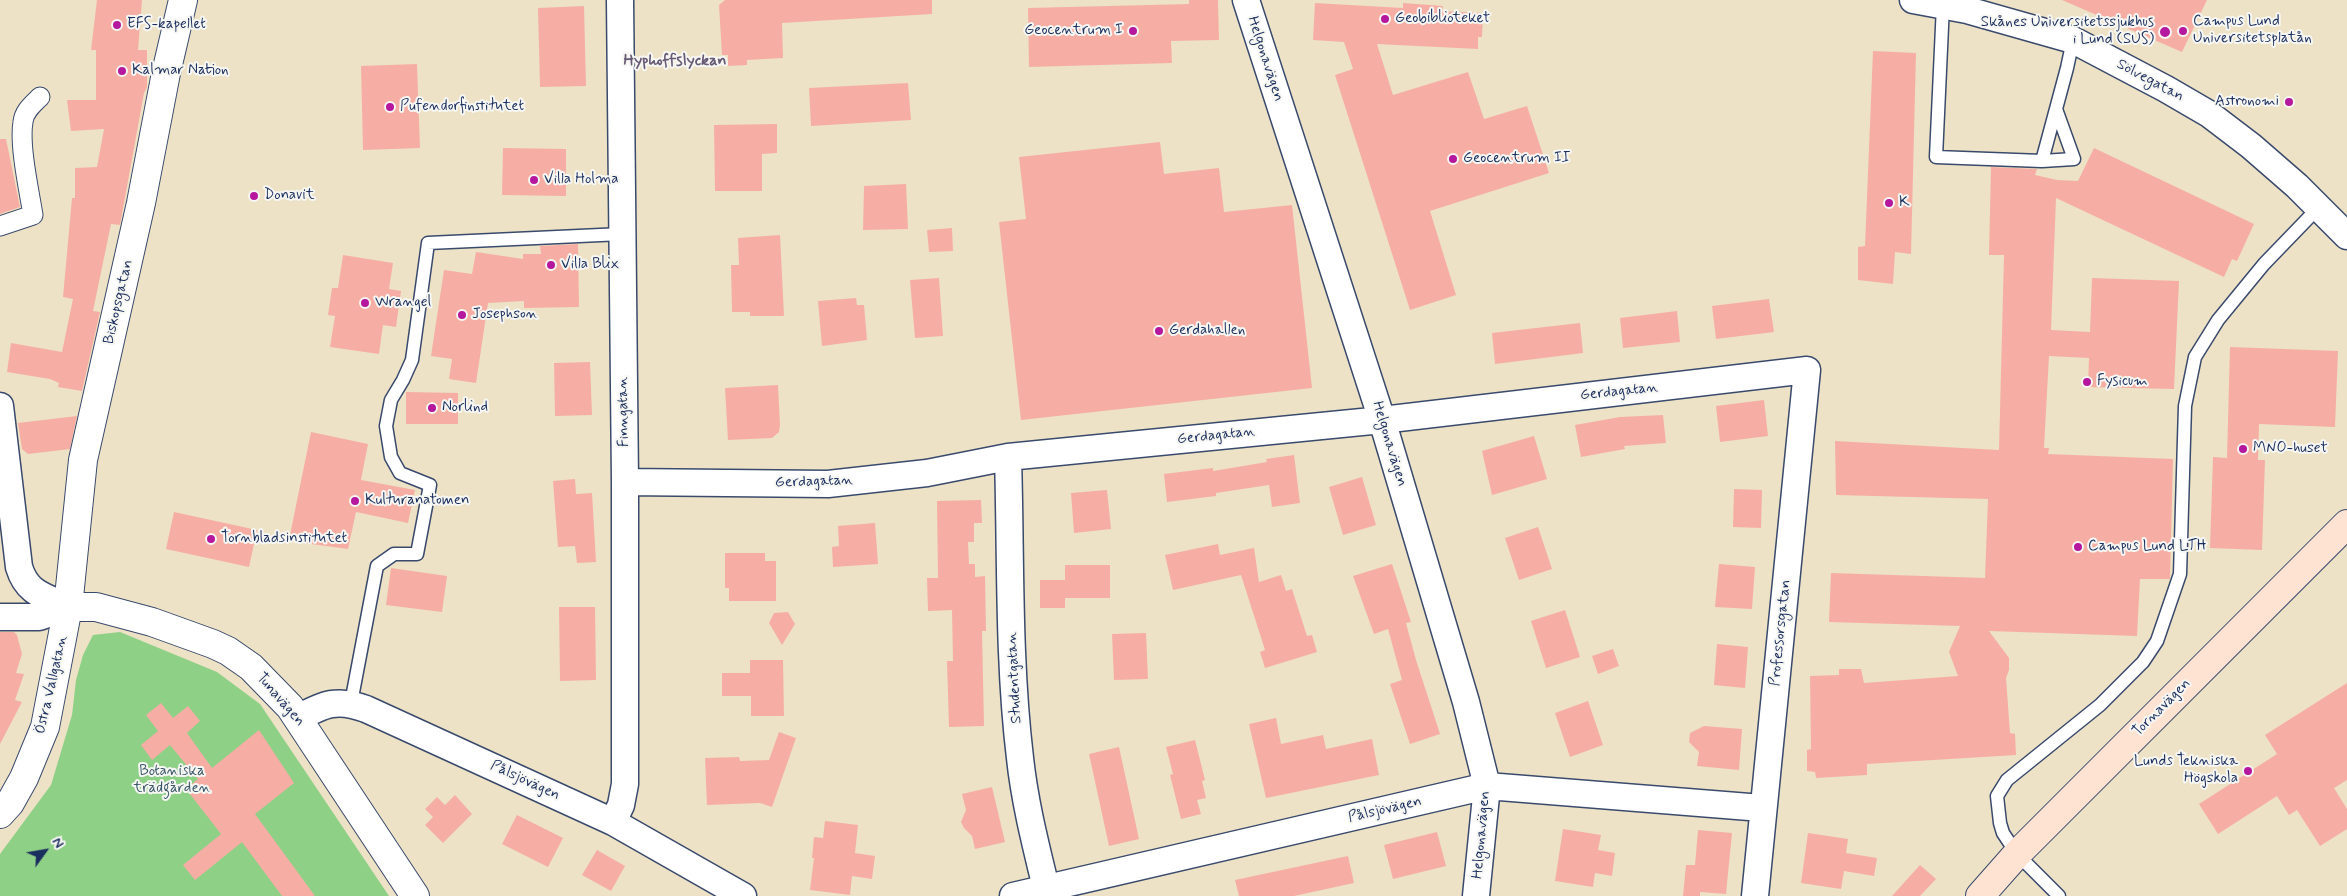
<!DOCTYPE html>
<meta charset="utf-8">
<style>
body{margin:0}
#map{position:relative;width:2347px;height:896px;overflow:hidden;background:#ede2c5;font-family:Mynerve,sans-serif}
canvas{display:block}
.north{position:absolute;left:20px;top:826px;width:50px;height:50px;-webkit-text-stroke:4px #f6f6f2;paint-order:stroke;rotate:58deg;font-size:14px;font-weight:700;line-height:20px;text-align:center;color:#1b2f5e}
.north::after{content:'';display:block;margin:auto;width:18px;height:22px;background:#1b2f5e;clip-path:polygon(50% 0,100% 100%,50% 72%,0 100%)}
</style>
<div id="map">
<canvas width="2347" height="896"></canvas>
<div class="north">N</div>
</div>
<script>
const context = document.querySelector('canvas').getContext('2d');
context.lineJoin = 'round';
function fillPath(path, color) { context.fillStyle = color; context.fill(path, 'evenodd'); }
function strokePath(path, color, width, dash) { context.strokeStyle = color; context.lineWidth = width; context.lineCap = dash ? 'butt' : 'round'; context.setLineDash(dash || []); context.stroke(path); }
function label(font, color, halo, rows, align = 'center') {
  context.font = font + ' Mynerve,sans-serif'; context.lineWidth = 4; context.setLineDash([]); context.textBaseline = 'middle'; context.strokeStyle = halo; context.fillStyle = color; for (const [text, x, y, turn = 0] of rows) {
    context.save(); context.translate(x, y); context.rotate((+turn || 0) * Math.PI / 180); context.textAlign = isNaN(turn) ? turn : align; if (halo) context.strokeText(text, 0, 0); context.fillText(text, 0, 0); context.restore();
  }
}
const green = new Path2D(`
 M 120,632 L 217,672 L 260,704 L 389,896 L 0,896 L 0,854 L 51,785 L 72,715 L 76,680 L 83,655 L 93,635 Z`);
const building = new Path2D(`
 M 97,0 L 142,0 L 138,50 L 147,50 L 147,87 L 144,93 L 120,225 L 111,224 L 93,311 L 100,312 L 82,391 L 58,387 L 59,383 L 50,379 L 7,372 L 11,343 L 62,352 L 73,299 L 63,297 L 72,198 L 75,198 L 75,168 L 97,167 L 104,129 L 71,131 L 67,100 L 96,100 L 96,50 L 91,50 Z
 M 725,0 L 932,0 L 932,14 L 782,23 L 783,58 L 747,60 L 747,65 L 728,66 L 728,55 L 722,55 L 719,5 Z
 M 1189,0 L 1218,0 L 1219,40 L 1171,41 L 1172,63 L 1029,67 L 1028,8 L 1189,4 Z
 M 2062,0 L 2207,0 L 2182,52 Z
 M 1315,3 L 1403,8 L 1403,3 L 1443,6 L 1442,11 L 1483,13 L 1482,37 L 1478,37 L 1478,49 L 1377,44 L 1393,95 L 1468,72 L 1484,119 L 1527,106 L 1549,173 L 1430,211 L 1456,295 L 1410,310 L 1335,75 L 1353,69 L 1344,42 L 1313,40 Z
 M 584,6 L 586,86 L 540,87 L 538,8 Z
 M 1873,51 L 1916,53 L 1911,254 L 1895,252 L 1893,284 L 1858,280 L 1858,247 L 1865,246 Z
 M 417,64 L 420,148 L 363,150 L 361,66 Z
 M 908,83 L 911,120 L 811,126 L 809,88 Z
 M 777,124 L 777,153 L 762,154 L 762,191 L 715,191 L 714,125 Z
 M 0,139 L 6,139 L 20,207 L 0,214 Z
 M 1160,142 L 1164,174 L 1219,168 L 1224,212 L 1292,205 L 1312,388 L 1021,420 L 999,222 L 1026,219 L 1019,157 Z
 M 503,148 L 566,149 L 566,196 L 502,195 Z
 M 2094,148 L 2254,224 L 2237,261 L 2232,259 L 2224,277 L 2056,198 L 2051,330 L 2090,332 L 2092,278 L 2179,281 L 2174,389 L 2088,387 L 2089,358 L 2049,356 L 2044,448 L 2049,448 L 2048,454 L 2173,459 L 2170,579 L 2140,579 L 2137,636 L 1989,631 L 2009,658 L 2009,670 L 2006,678 L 2010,733 L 2015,734 L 2016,755 L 1867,764 L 1867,775 L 1816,778 L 1815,772 L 1807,771 L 1807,750 L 1811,749 L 1810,676 L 1839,675 L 1839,669 L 1861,669 L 1864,683 L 1958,676 L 1949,652 L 1960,626 L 1829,622 L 1831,573 L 1985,578 L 1988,499 L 1836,495 L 1835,441 L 1999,450 L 2004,255 L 1989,255 L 1991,167 L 2037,169 L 2035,175 L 2057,180 L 2078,181 Z
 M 906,184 L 908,229 L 863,230 L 864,186 Z
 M 952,228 L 953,251 L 929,252 L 927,230 Z
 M 780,235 L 784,316 L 750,316 L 750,312 L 732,312 L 731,265 L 739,265 L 738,238 Z
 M 578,244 L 579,307 L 524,308 L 524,301 L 488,303 L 476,383 L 449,379 L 452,359 L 431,356 L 444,270 L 472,274 L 476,252 L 523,259 L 523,254 L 541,254 L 540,246 Z
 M 343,255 L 393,263 L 389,289 L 401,291 L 396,327 L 383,325 L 379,354 L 330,347 L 335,316 L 328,315 L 332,288 L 338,288 Z
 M 939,278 L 943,336 L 915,338 L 910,280 Z
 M 856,298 L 857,305 L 864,305 L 867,340 L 822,346 L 818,301 Z
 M 1769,299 L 1774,332 L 1716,339 L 1712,306 Z
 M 1677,311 L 1680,342 L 1623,348 L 1620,318 Z
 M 1580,323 L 1583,353 L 1495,364 L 1492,333 Z
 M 2230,347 L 2338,351 L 2335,427 L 2259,424 L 2258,460 L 2265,460 L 2262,550 L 2210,548 L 2213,457 L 2227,458 Z
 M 590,362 L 592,415 L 555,416 L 554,363 Z
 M 778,385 L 780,425 L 779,432 L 772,438 L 728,440 L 725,388 Z
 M 406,392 L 458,393 L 458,424 L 406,424 Z
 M 1764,400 L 1768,436 L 1720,442 L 1716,406 Z
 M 1663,415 L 1666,443 L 1624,446 L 1625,449 L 1581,457 L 1575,425 L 1620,417 Z
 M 77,416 L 70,449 L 28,454 L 22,449 L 18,423 Z
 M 311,432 L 368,444 L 361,480 L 415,490 L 408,523 L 356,512 L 348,549 L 304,543 L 305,538 L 290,535 Z
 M 1534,436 L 1547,479 L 1492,495 L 1482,451 Z
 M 1294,455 L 1300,503 L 1272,507 L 1269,485 L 1216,493 L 1216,496 L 1167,502 L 1164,474 L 1213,468 L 1213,471 L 1267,462 L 1266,459 Z
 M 1362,477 L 1376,525 L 1343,535 L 1329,487 Z
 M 575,479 L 576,494 L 592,493 L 596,562 L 577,563 L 575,546 L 558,547 L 553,481 Z
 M 1734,489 L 1762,490 L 1761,528 L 1733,527 Z
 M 1107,490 L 1111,529 L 1074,533 L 1071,493 Z
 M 981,500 L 982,523 L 974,523 L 974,542 L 968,542 L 969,564 L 975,564 L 975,577 L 985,576 L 986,631 L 982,631 L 984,726 L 949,727 L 947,661 L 953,661 L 952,610 L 928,611 L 927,578 L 938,578 L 937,501 Z
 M 174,512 L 257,530 L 249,567 L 166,549 Z
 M 875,523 L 878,564 L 833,567 L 832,547 L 839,546 L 838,526 Z
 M 1538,527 L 1552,569 L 1519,580 L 1505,538 Z
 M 1218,544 L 1220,555 L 1254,548 L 1259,582 L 1281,575 L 1286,591 L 1292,589 L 1307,636 L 1312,635 L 1317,652 L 1265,668 L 1260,652 L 1265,650 L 1241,575 L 1173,590 L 1165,555 Z
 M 725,553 L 765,553 L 765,561 L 776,561 L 776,601 L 729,601 L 729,588 L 725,588 Z
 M 1392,564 L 1411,622 L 1406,623 L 1416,660 L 1440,734 L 1410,744 L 1390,684 L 1402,680 L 1388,629 L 1374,634 L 1353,576 Z
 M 1719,564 L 1755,567 L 1752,609 L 1715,607 Z
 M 1065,565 L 1110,565 L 1110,598 L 1065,598 L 1065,608 L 1040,608 L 1040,580 L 1065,580 Z
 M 391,568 L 447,576 L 442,612 L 386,605 Z
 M 559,607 L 595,607 L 596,680 L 560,681 Z
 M 1565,610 L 1580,657 L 1546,668 L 1531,621 Z
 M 788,612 L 795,624 L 782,645 L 769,623 L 774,613 Z
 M 0,632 L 14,632 L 17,635 L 22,654 L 16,673 L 24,674 L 15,700 L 22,702 L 0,744 Z
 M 1146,633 L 1148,679 L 1114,680 L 1112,634 Z
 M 1717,644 L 1748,647 L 1745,688 L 1714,685 Z
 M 1613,649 L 1619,666 L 1598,674 L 1592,656 Z
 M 750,660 L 783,660 L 784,716 L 751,716 L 751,696 L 722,696 L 722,673 L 750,673 Z
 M 2347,683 L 2347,780 L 2334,788 L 2347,809 L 2347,829 L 2320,846 L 2297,810 L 2289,815 L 2277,796 L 2218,834 L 2199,804 L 2277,754 L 2265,735 Z
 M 1588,701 L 1603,745 L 1570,757 L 1555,713 Z
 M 161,703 L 173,718 L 188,706 L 200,721 L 187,733 L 212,768 L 259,730 L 294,783 L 255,814 L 315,896 L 282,896 L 242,842 L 195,880 L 183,865 L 221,834 L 186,789 L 198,779 L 170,745 L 152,760 L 141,745 L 158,731 L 146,715 Z
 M 1276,718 L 1281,744 L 1323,735 L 1326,749 L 1372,739 L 1379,775 L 1266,798 L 1249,724 Z
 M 1704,726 L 1742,729 L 1739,770 L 1697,766 L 1699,752 L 1689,742 L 1690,733 Z
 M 779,732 L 796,738 L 772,807 L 760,803 L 707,805 L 705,758 L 739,757 L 740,761 L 769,760 Z
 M 1195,740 L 1205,780 L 1202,781 L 1206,798 L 1197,800 L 1201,814 L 1181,819 L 1170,775 L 1173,774 L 1166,747 Z
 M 1119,747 L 1139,839 L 1109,846 L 1089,754 Z
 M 992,787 L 1005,842 L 975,849 L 972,836 L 964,828 L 961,822 L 966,810 L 962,794 Z
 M 455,795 L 472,814 L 443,843 L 425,825 L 433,817 L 425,809 L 437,797 L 445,805 Z
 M 517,815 L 563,838 L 548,867 L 502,844 Z
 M 825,821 L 858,825 L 855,853 L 875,856 L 872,879 L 852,876 L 850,895 L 810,890 L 814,858 L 812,858 L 814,837 L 823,838 Z
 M 1563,829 L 1601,835 L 1598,850 L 1615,853 L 1612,876 L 1595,873 L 1593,887 L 1555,881 Z
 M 1698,830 L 1732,833 L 1726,894 L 1700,892 L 1700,896 L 1683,896 L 1686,865 L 1695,865 Z
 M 1437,832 L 1446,866 L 1393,879 L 1384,845 Z
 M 1808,833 L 1848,839 L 1846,853 L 1877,858 L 1874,876 L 1844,871 L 1841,889 L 1801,883 Z
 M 597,850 L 625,866 L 611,891 L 582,875 Z
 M 1348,856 L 1354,883 L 1294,896 L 1239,896 L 1235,880 Z
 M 1920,865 L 1936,879 L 1920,896 L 1892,896 Z`);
const service = new Path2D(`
 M 1943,5 L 1936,157 L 2042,161 L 2067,68 L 2073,40
 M 2042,161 L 2074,159 L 2056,109
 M 351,703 L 377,566 L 394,554 L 417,554 L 430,485 L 400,473 L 391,457 L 386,426 L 391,400 L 403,380 L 412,360 L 428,243 L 622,234
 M 2059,896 L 2017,854 L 2003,833 L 2000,823 L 1997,796 L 2007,780 L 2100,705 L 2143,662 L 2157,641 L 2180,574 L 2185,406 L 2195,357 L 2218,320 L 2264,264 L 2319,207`);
const pedestrian = new Path2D(`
 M 0,226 L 33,215 C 29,190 19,145 23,122 C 24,111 33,104 40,97`);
const minor = new Path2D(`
 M 1246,0 L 1382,420 L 1466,702 L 1487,786 L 1476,896
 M 1913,0 L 1967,10 L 2073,40 L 2166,89 L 2209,114 L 2251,146 L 2297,186 L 2347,236
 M 0,406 L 19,567 C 27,594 45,596 68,607
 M 1008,457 C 1011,557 1008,658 1020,758 C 1025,805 1037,850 1048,896
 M 625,482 L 828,484 L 927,473 L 1008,457 L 1382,420 L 1807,370 L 1755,896
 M 0,617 L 39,617 L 68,607
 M 298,718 C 324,704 337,698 366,709 L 613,822 L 743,896
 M 613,822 L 621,805 L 625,784 L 625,482 L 620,0
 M 1013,896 L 1487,786 L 1762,808`);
const tertiary = new Path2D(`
 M 68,607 L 96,607 L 152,622 L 213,644 L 228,651 L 251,667 L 290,707 L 415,896
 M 0,814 L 10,803 L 24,778 L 45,727 L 68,607 L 83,460 L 141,203 L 166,73 L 183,0`);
const secondary = new Path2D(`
 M 1980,896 L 2017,854 L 2347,524`);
const markers = [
 [1385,19,5,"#b5179e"],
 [117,25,5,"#b5179e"],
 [1133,31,5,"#b5179e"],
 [2183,31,5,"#b5179e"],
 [2165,32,6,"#b5179e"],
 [122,71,5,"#b5179e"],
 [2289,102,5,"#b5179e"],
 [390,107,5,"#b5179e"],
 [1453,159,5,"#b5179e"],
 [534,180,5,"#b5179e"],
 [254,196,5,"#b5179e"],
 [1889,203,5,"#b5179e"],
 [551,265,5,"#b5179e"],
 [365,303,5,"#b5179e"],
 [462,315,5,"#b5179e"],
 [1159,331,5,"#b5179e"],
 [2087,382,5,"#b5179e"],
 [432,408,5,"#b5179e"],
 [2243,449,5,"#b5179e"],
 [355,501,5,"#b5179e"],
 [211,539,5,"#b5179e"],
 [2078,547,5,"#b5179e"],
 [2248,771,5,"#b5179e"]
];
const poiNames = [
 ["Geobiblioteket",1395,19],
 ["Campus Lund",2193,22],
 ["Universitetsplatån",2193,39],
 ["Skånes Universitetssjukhus",2154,23,"right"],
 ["i Lund (SUS)",2154,40,"right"],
 ["EFS-kapellet",127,25],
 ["Geocentrum I",1123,31,"right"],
 ["Kalmar Nation",132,71],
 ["Astronomi",2279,102,"right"],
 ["Pufendorfinstitutet",400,107],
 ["Geocentrum II",1463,159],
 ["Villa Holma",544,180],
 ["Donavit",264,196],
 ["K",1899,203],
 ["Villa Blix",561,265],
 ["Wrangel",375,303],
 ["Josephson",472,315],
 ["Gerdahallen",1169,331],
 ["Fysicum",2097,382],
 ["Norlind",442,408],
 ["MNO-huset",2253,449],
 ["Kulturanatomen",365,501],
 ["Tornbladsinstitutet",221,539],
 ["Campus Lund LTH",2088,547],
 ["Lunds Tekniska",2238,762,"right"],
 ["Högskola",2238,779,"right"]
];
const streetNames = [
 ["Helgonavägen",1265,59,72],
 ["Sölvegatan",2150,81,28],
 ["Biskopsgatan",119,302,-77],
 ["Gerdagatan",1619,392,-6],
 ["Finngatan",624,412,-91],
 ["Gerdagatan",1216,436,-6],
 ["Helgonavägen",1389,444,73],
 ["Gerdagatan",814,482,-2],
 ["Professorsgatan",1781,633,-84],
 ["Studentgatan",1015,678,-93],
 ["Östra Vallgatan",52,685,-77],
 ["Tunavägen",280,700,49],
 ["Tornavägen",2162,708,-45],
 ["Pålsjövägen",525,781,25],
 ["Pålsjövägen",1385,810,-13],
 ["Helgonavägen",1482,835,-85]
];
const parkNames = [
 ["Botaniska",172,772],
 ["trädgården",172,789]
];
const neighbourhoodNames = [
 ["Hyphoffslyckan",675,62]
];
fillPath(green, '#8fd087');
fillPath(building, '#f6aea4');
strokePath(service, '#3a4a6d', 15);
strokePath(pedestrian, '#3a4a6d', 21);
strokePath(minor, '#3a4a6d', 29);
strokePath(tertiary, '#3a4a6d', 30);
strokePath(secondary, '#3a4a6d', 30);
strokePath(service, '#fff', 12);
strokePath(pedestrian, '#fff', 19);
strokePath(minor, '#fff', 26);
strokePath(tertiary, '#fff', 28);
strokePath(secondary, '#fee3d2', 28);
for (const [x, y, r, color] of markers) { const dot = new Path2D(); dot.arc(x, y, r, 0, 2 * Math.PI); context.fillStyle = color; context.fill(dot); strokePath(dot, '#f6f6f2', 2); }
label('15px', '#1b2f5e', '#f6f6f2', poiNames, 'left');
label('15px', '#1b2f5e', '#f6f6f2', streetNames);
label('15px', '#385768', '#f6f6f2', parkNames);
label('bold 16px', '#685b76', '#f6f6f2', neighbourhoodNames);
</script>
